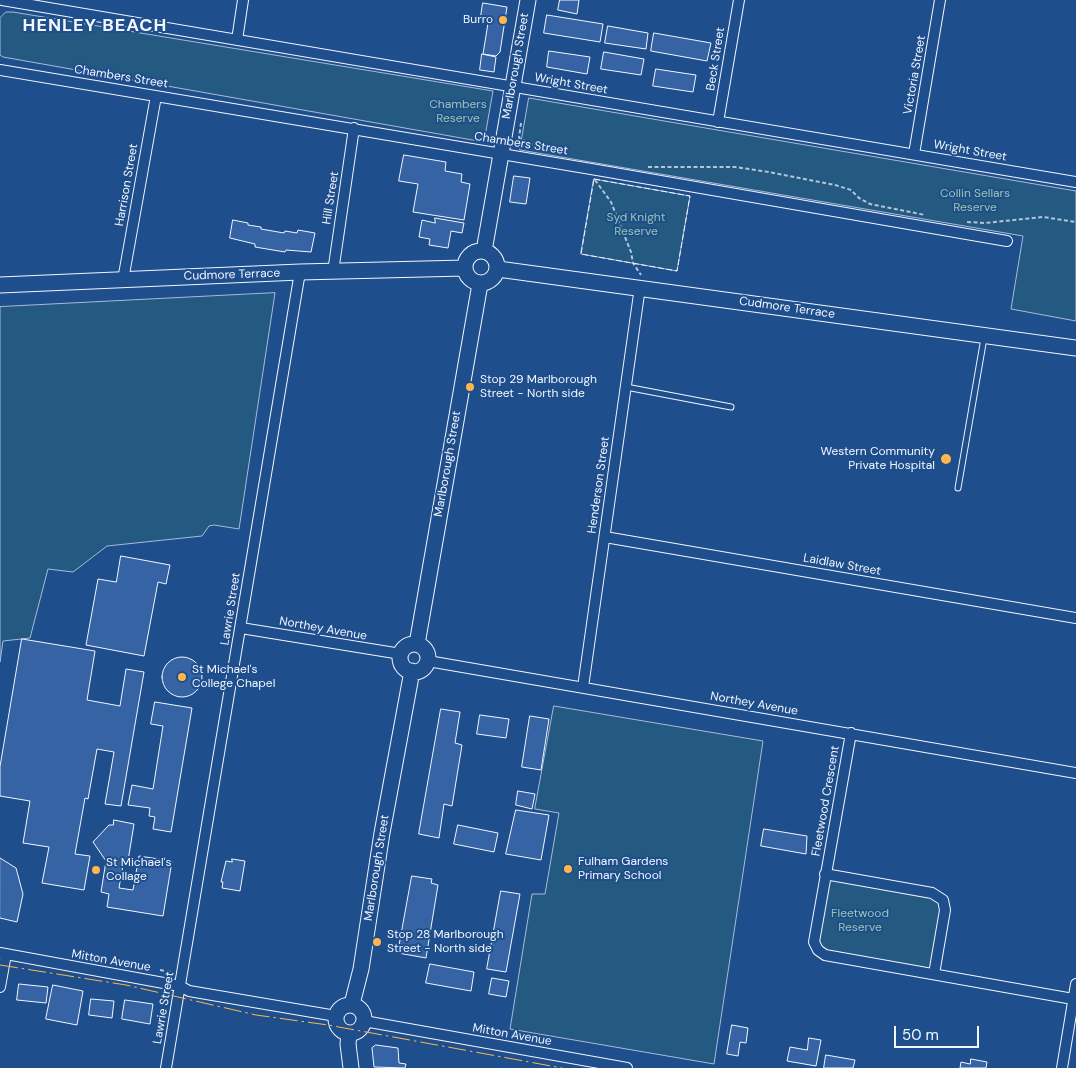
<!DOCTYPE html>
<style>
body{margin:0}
#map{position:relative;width:1076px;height:1068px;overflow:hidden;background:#1f4e8c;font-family:"DM Sans",sans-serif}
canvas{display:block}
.scale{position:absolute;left:894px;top:1026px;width:85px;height:22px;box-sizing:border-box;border:2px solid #f2f6ff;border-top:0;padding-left:6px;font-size:15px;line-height:18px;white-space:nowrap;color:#f2f6ff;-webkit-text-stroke:4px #1f4e8c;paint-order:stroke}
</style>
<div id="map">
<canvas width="1076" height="1068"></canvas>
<div class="scale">50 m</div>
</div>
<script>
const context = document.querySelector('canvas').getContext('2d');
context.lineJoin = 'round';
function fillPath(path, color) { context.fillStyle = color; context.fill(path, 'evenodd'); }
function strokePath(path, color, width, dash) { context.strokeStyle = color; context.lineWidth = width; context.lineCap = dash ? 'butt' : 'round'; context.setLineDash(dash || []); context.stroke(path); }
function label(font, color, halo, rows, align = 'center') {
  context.font = font + ' "DM Sans",sans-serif'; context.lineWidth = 4; context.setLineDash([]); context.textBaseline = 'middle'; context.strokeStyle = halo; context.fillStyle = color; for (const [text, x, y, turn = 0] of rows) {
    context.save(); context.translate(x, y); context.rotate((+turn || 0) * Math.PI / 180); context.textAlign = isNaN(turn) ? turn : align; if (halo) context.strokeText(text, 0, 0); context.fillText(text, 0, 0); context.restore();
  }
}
const green = new Path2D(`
 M 6,12 L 13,12 L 493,91 L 484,142 L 3,57 L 0,55 L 0,18 Z
 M 529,98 L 1076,191 L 1076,321 L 1011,309 L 1023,236 L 520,150 Z
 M 594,179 L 690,196 L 677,271 L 581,254 Z
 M 275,293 L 239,529 L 214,525 L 209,526 L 202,536 L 107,546 L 73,572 L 48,569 L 30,638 L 3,641 L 0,662 L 0,307 Z
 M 554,706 L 763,741 L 714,1064 L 510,1029 L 532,894 L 545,894 L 559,813 L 535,809 Z
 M 829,877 L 931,897 L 941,901 L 942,909 L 931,970 L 827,952 L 821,948 L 819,942 Z`);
const building = new Path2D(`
 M 560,0 L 579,0 L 577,14 L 558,10 Z
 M 483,3 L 507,7 L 500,52 L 496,56 L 483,54 L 489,17 L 481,16 Z
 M 547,15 L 603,24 L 600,42 L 544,33 Z
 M 608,26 L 648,33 L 646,49 L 605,43 Z
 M 654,33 L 711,43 L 707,61 L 651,51 Z
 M 549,51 L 590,57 L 587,74 L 547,67 Z
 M 604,52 L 644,59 L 641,75 L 601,69 Z
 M 482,54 L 496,57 L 494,72 L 480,70 Z
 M 656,69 L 696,75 L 693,92 L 653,86 Z
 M 404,155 L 446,162 L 445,171 L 462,174 L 461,182 L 470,184 L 464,220 L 413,212 L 418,184 L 399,181 Z
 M 514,176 L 530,178 L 526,204 L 510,202 Z
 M 435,218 L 464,223 L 462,233 L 451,231 L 448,248 L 429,245 L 430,239 L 419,237 L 422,220 L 435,223 Z
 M 233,220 L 248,223 L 248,225 L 261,227 L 261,229 L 284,233 L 285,231 L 297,233 L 298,230 L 315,233 L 311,252 L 286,250 L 285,252 L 255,247 L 255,244 L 230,238 Z
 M 121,556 L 170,565 L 166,584 L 158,582 L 144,656 L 86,645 L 98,579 L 116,582 Z
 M 22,639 L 95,651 L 87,700 L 120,706 L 126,669 L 144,672 L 121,806 L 105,804 L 114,752 L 97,749 L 88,799 L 85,798 L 75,854 L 90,856 L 84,890 L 42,883 L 49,847 L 23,843 L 30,801 L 0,796 L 0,767 Z
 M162 677a20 20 0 1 1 40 0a20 20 0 1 1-40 0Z
 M 155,702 L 192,708 L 171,832 L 153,829 L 155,817 L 149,816 L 150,808 L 128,805 L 132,785 L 153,789 L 163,726 L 151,724 Z
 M 441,709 L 460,712 L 455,743 L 462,745 L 452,806 L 444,804 L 439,838 L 419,834 Z
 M 480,715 L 509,719 L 506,738 L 477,734 Z
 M 530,716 L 549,719 L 541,770 L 522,767 Z
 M 518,791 L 535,794 L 532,809 L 516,805 Z
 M 516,810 L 549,815 L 541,860 L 506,854 Z
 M 114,820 L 134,824 L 128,861 L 124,860 L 119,888 L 133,890 L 139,856 L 172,861 L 163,916 L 107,907 L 109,894 L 101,892 L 106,861 L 93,842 L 109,825 L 113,825 Z
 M 458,825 L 498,833 L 494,852 L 454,844 Z
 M 764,829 L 807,836 L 806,854 L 761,846 Z
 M 0,858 L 16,868 L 23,894 L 17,922 L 0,918 Z
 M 232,859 L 245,861 L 240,891 L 222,888 L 223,882 L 221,882 L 226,861 L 232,862 Z
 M 412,876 L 432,879 L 431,883 L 438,885 L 426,958 L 398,953 Z
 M 501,891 L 520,894 L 506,972 L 487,969 Z
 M 430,964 L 474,972 L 471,991 L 426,983 Z
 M 492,978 L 509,981 L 506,997 L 489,994 Z
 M 19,984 L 48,987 L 46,1003 L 17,1000 Z
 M 53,985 L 83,991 L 77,1025 L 46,1019 Z
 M 91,999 L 114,1001 L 112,1018 L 89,1015 Z
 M 125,1000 L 153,1004 L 150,1024 L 122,1019 Z
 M 732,1025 L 748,1028 L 746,1043 L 740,1042 L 738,1056 L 727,1054 Z
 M 809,1038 L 821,1040 L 816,1066 L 787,1061 L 790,1047 L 807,1050 Z
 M 376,1045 L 398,1048 L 399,1063 L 406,1064 L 405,1068 L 374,1067 L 372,1048 Z
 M 826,1055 L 855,1060 L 853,1068 L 824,1068 Z
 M 971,1059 L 987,1062 L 986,1068 L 960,1068 L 961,1062 L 970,1064 Z`);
const path = new Path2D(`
 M 521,123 L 519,138 L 541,149
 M 648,167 L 735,167 L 769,172 L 835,185 L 851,190 L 859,198 L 870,204 L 925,215
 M 595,180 L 611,202 L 631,252 L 633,263 L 641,275
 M 967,222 L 985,223 L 1043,217 L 1076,222
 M 160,970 L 172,972`);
const lane = new Path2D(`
 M 626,387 L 731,407
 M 958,488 L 984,338`);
const street = new Path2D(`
 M 2,0 L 1076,182
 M 237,40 L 243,0
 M 0,70 L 597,170 L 1007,241
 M 718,122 L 739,0
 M 914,154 L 940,0
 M 333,272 L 354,128
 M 123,280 L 156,96
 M 605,537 L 1076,618
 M 241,628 L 401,654
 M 428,661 L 1076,773
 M 583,687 L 640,287
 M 851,733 L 814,942 L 818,950 L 825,955 L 1073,999
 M 825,874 L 932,893 L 943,900 L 945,910 L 934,974
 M 0,953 L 180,986 L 189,991 L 336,1016
 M 0,987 L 6,954
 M 364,1021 L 627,1068
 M 166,1068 L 300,272
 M 1062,1068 L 1076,984`);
const secondary = new Path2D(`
 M465 267a16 16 0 1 1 32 0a16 16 0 1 1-32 0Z
 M 484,251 L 528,0
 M 498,269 L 1076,348
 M 0,285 L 300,272 L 465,268
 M 417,644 L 480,284
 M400 658a14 14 0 1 1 28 0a14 14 0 1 1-28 0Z
 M 352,1004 L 361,969 L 382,833 L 412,671
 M336 1019a14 14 0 1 1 28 0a14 14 0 1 1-28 0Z
 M 349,1033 L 348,1044 L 351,1068`);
const fence = new Path2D(`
 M 594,179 L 690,196 L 677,271 L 581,254 Z`);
const power = new Path2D(`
 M 0,965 L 126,985 L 256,1015 L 328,1025 L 562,1068`);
const markers = [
 [503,20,5,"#ffb74d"],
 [470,387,5,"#ffb74d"],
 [946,459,6,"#ffb74d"],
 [182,677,5,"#ffb74d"],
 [568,869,5,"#ffb74d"],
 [96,870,5,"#ffb74d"],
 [377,942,5,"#ffb74d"]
];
const poiNames = [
 ["Burro",493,20,"right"],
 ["Stop 29 Marlborough",480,380],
 ["Street - North side",480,394],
 ["Western Community",935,452,"right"],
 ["Private Hospital",935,466,"right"],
 ["St Michael's",192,670],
 ["College Chapel",192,684],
 ["Fulham Gardens",578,862],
 ["Primary School",578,876],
 ["St Michael's",106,863],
 ["Collage",106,877],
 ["Stop 28 Marlborough",387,935],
 ["Street - North side",387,949]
];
const streetNames = [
 ["Beck Street",716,59,-81],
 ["Marlborough Street",516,66,-80],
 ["Victoria Street",915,75,-80],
 ["Chambers Street",121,77,9],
 ["Wright Street",571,84,10],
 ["Chambers Street",521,144,9],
 ["Wright Street",970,151,10],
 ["Harrison Street",127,185,-80],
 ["Hill Street",331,198,-81],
 ["Cudmore Terrace",232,275,-2],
 ["Cudmore Terrace",787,308,8],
 ["Marlborough Street",448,464,-80],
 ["Henderson Street",599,485,-82],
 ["Laidlaw Street",842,565,10],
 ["Lawrie Street",231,609,-81],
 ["Northey Avenue",323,629,10],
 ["Northey Avenue",754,704,10],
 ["Fleetwood Crescent",826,801,-80],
 ["Marlborough Street",377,868,-81],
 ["Mitton Avenue",111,961,10],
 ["Lawrie Street",164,1008,-80],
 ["Mitton Avenue",512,1035,10]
];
const parkNames = [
 ["Chambers",458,105],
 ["Reserve",458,119],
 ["Collin Sellars",975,194],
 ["Reserve",975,208],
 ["Syd Knight",636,218],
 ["Reserve",636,232],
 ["Fleetwood",860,914],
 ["Reserve",860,928]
];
const districtNames = [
 ["HENLEY BEACH",95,26]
];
fillPath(green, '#245a82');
strokePath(green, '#a8bbd7', 1);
fillPath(building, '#3563a3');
strokePath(building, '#f2f6ff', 1);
strokePath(lane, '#f2f6ff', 7);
strokePath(street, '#f2f6ff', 12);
strokePath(secondary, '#f2f6ff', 17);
strokePath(path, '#b3c4dc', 2, [4, 2.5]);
strokePath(lane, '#1f4e8c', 5);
strokePath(street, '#1f4e8c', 10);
strokePath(secondary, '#1f4e8c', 15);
strokePath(fence, '#f2f6ff', 1, [6, 2.5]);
strokePath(power, '#ffb74d', 1, [18, 4, 2.5, 4]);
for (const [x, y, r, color] of markers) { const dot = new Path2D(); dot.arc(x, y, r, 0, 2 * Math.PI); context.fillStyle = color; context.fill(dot); strokePath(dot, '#1f4e8c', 2); }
label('12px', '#f2f6ff', '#1f4e8c', poiNames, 'left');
label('12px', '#f2f6ff', '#1f4e8c', streetNames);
label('12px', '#97c8a6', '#1f4e8c', parkNames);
context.letterSpacing = '1px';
label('bold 18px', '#f2f6ff', '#1f4e8c', districtNames);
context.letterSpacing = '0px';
</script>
